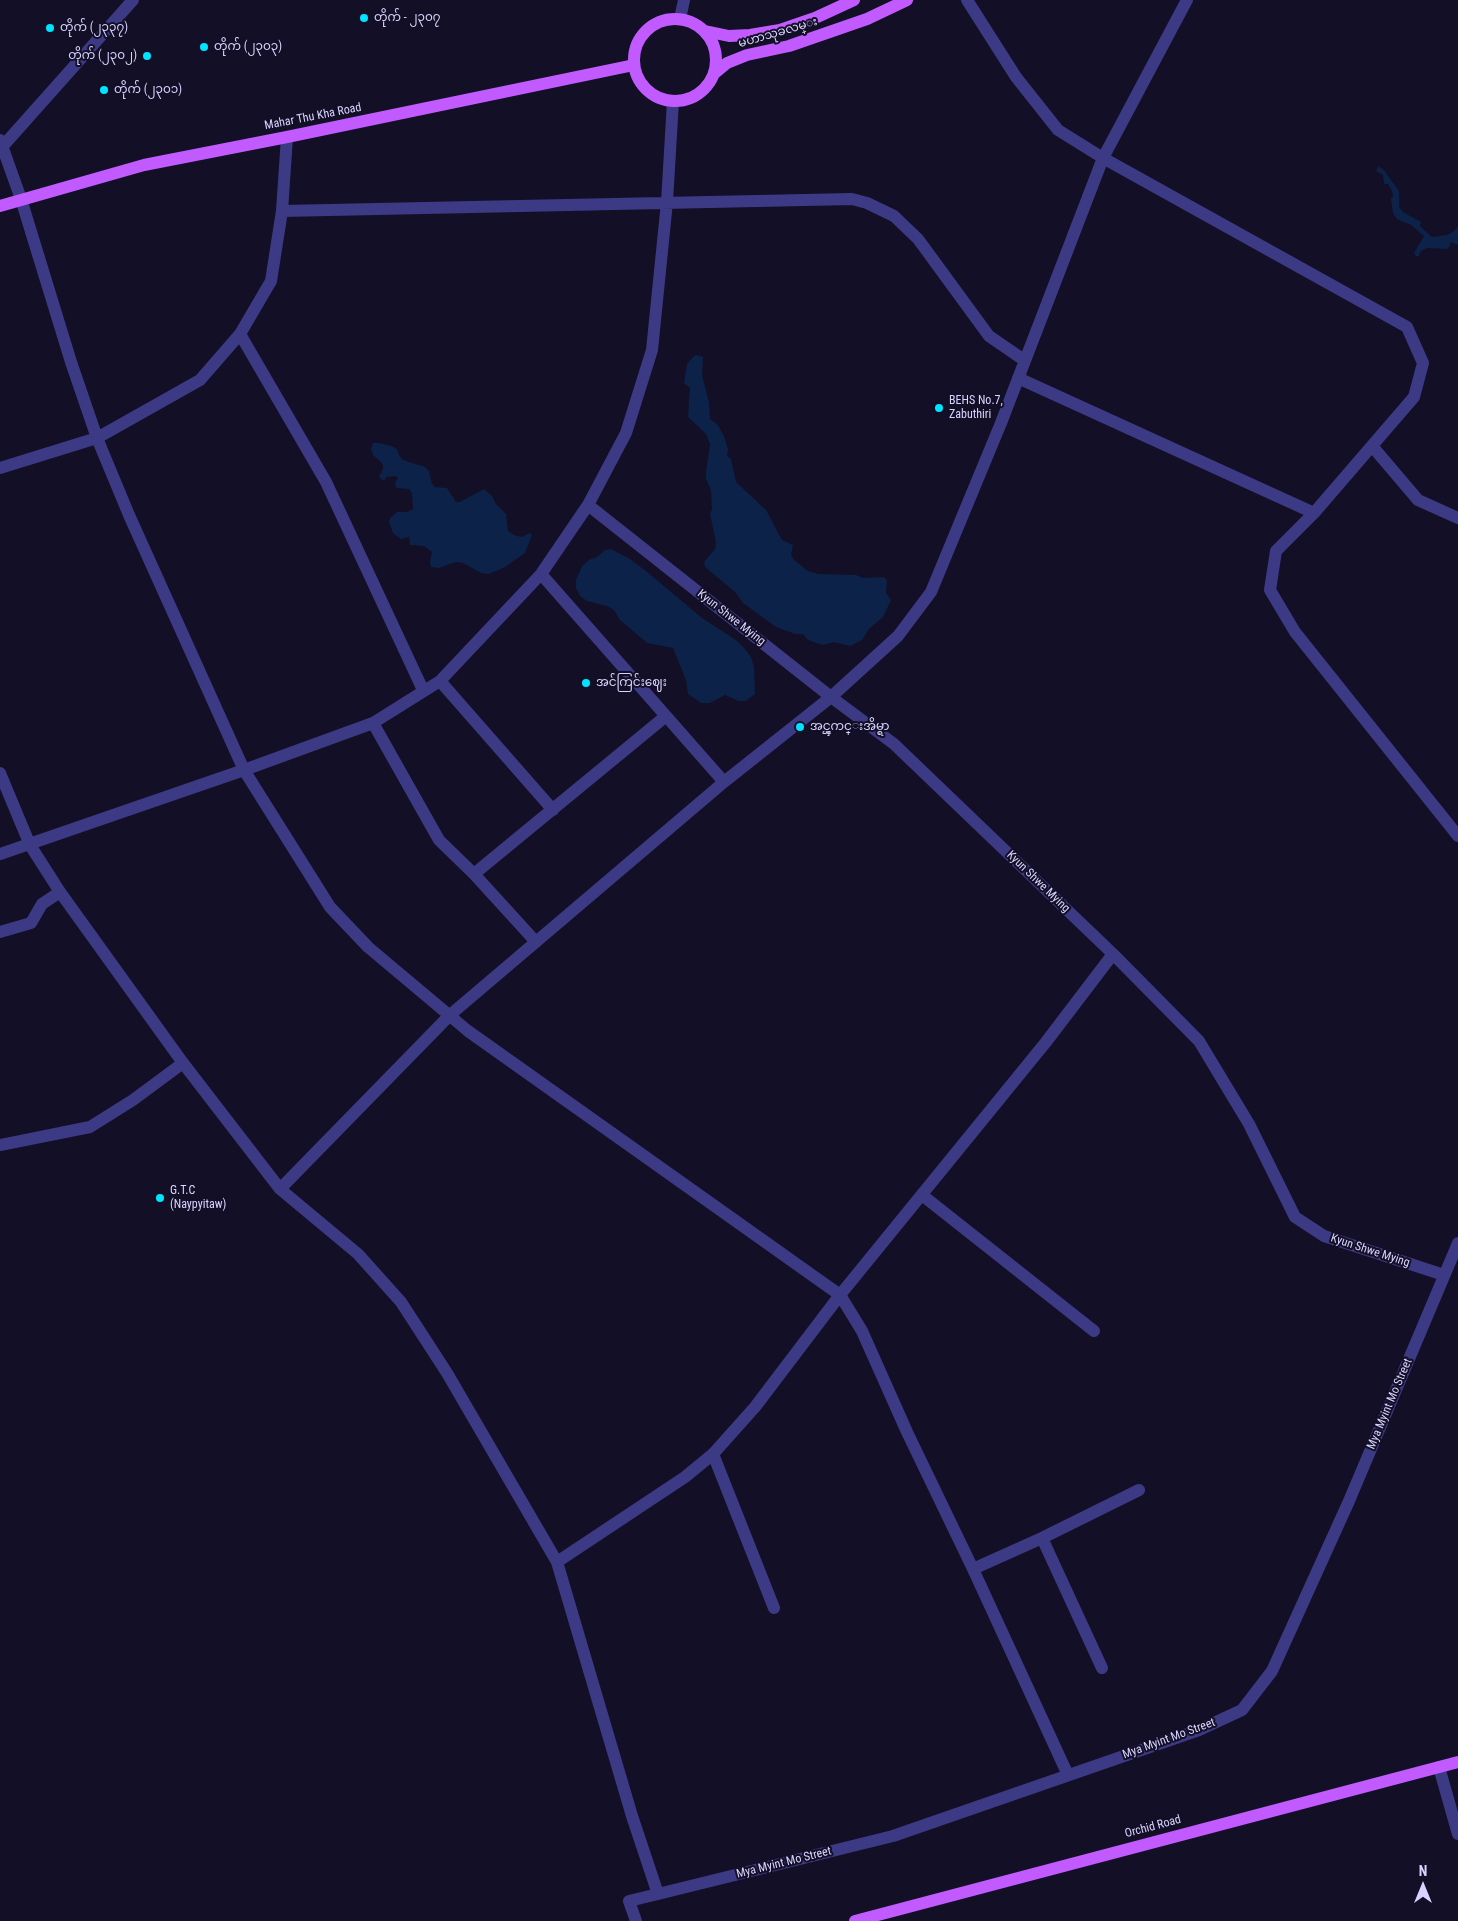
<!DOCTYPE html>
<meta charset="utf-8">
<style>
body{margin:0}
#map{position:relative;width:1458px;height:1921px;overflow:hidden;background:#130f26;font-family:"Roboto Condensed",sans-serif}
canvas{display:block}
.north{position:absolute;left:1398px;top:1861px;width:50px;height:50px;-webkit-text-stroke:4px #130f26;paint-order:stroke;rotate:0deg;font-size:14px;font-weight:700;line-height:20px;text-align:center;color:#d9d4ff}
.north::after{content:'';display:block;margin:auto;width:18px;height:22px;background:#d9d4ff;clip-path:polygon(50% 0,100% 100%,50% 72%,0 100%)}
</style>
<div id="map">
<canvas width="1458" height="1921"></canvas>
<div class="north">N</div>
</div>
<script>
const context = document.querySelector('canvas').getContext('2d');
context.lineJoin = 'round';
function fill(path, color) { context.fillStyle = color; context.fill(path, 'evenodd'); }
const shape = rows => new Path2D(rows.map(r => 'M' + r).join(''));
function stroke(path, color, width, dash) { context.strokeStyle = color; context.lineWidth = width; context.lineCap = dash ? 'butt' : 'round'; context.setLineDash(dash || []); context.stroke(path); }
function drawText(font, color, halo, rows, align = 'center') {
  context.font = font + ' "Roboto Condensed","Noto Sans Myanmar",sans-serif'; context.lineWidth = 4; context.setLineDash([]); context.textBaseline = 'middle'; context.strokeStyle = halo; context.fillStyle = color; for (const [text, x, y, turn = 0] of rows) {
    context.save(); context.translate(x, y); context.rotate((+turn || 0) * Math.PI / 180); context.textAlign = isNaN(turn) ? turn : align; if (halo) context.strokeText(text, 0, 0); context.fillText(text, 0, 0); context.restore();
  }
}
const water = shape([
 [1378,166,1384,170,1399,191,1399,207,1403,212,1421,222,1420,226,1432,237,1447,235,1454,231,1458,226,1458,245,1451,242,1448,249,1427,248,1420,252,1419,256,1416,256,1414,253,1424,236,1411,225,1397,219,1393,213,1391,199,1393,196,1392,191,1388,184,1384,184,1383,175,1376,171],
 [695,355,703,357,702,375,709,402,710,419,717,424,724,436,728,449,727,456,731,459,736,482,766,510,782,540,793,545,791,555,794,560,808,571,818,574,856,575,863,578,884,577,887,580,886,593,891,600,883,617,869,629,862,640,850,646,834,642,822,645,808,640,803,634,795,634,776,627,743,603,735,592,705,567,704,562,715,549,716,542,710,514,712,509,711,490,706,479,706,471,710,444,706,434,688,417,690,388,684,383,687,364],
 [373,443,379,443,391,446,397,449,399,455,403,460,425,467,429,471,432,484,435,487,447,488,456,502,460,502,484,489,492,496,496,504,506,514,508,531,514,535,521,537,530,533,532,535,525,553,505,567,489,574,481,573,463,563,456,562,439,568,431,567,430,562,432,552,424,546,410,545,409,537,401,539,393,533,389,522,390,518,397,512,407,512,413,509,412,493,409,489,396,488,395,483,398,478,395,476,387,477,384,481,381,479,379,476,383,469,383,464,373,455,371,449],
 [611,549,630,559,646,571,702,618,736,640,745,649,751,657,754,667,755,694,746,701,738,701,725,695,710,703,701,703,688,694,686,680,673,648,647,643,620,620,614,610,607,606,587,601,580,596,576,588,576,580,582,566,589,560,597,557,605,550]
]);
const minor = shape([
 [967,0,1016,77,1058,130,1103,158,1407,327,1423,363,1414,397,1314,513,1276,551,1270,590,1295,632,1458,836],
 [680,19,684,0],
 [0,140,21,199,71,362,97,438,129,515,244,770,330,907,368,947,468,1031,840,1295,862,1331,907,1432,973,1569,1068,1775],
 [3,146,133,0],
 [282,211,852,199,867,203,894,216,918,239,989,336,1024,360],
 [240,334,326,482,423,690],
 [1018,378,1314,513],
 [1372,446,1418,500,1458,518],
 [0,468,97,438,200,380,240,334,271,281,282,211,287,137],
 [588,505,831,697,894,744,1113,954,1199,1041,1249,1124,1295,1217,1324,1236,1444,1275],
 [541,574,666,716],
 [440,681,553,810],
 [373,723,439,840,474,874,536,942],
 [0,773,30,845,60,892,183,1063,280,1189,358,1254,401,1302,447,1373,557,1562,632,1816,658,1894,629,1901,636,1921],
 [0,854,244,770,373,723,440,681,541,574,588,505,626,433,652,350,667,202,673,101],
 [474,874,666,716,724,782],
 [0,932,31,923,42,904,60,892],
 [0,1145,90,1127,133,1100,183,1063],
 [280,1189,450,1015,724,782,831,697,898,636,931,592,1001,423,1103,158,1187,0],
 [922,1195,1094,1331],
 [713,1454,774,1608],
 [1042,1538,1102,1668],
 [557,1562,685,1477,713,1454,755,1407,840,1295,1046,1042,1113,954],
 [973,1569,1042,1538,1139,1490],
 [1439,1767,1458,1834],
 [658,1894,893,1836,1199,1730,1242,1710,1272,1671,1349,1501,1458,1243]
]);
const major = shape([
 '634 60a41 41 0 1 1 82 0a41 41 0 1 1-82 0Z',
 [705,31,729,36,750,35,780,30,815,18,854,0],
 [715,73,727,63,747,55,789,46,867,19,907,0],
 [0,206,144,165,287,137,634,65],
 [855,1921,1458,1762]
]);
const markers = [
 [364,18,5,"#00e5ff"],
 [50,28,5,"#00e5ff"],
 [204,47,5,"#00e5ff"],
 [147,56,5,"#00e5ff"],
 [104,90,5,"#00e5ff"],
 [939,408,5,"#00e5ff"],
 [586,683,5,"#00e5ff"],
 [800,727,5,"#00e5ff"],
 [160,1198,5,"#00e5ff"]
];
const poiNames = [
 ["တိုက် - ၂၃၀၇",374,18],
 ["တိုက် (၂၃၃၇)",60,28],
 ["တိုက် (၂၃၀၃)",214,47],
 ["တိုက် (၂၃၀၂)",137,56,"right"],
 ["တိုက် (၂၃၀၁)",114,90],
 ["BEHS No.7,",949,401],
 ["Zabuthiri",949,415],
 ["အင်ကြင်းဈေး",596,683],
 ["အင္ၾကင္းအိမ္ရာ",810,727],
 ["G.T.C",170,1191],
 ["(Naypyitaw)",170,1205]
];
const streetNames = [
 ["မဟာသုခလမ္း",778,33,-16],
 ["Mahar Thu Kha Road",313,117,-11],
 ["Kyun Shwe Mying",731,618,38],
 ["Kyun Shwe Mying",1038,882,44],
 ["Kyun Shwe Mying",1370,1251,18],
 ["Mya Myint Mo Street",1390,1404,-67],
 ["Mya Myint Mo Street",1169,1739,-20],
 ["Orchid Road",1153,1827,-15],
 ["Mya Myint Mo Street",784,1863,-14]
];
fill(water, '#0c2248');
stroke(minor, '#3d3a85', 12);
stroke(major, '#c25bff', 12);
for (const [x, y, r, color] of markers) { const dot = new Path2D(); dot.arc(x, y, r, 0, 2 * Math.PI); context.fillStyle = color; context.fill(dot); stroke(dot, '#130f26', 2); }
drawText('12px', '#d9d4ff', '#130f26', poiNames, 'left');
drawText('12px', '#d9d4ff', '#130f26', streetNames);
</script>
